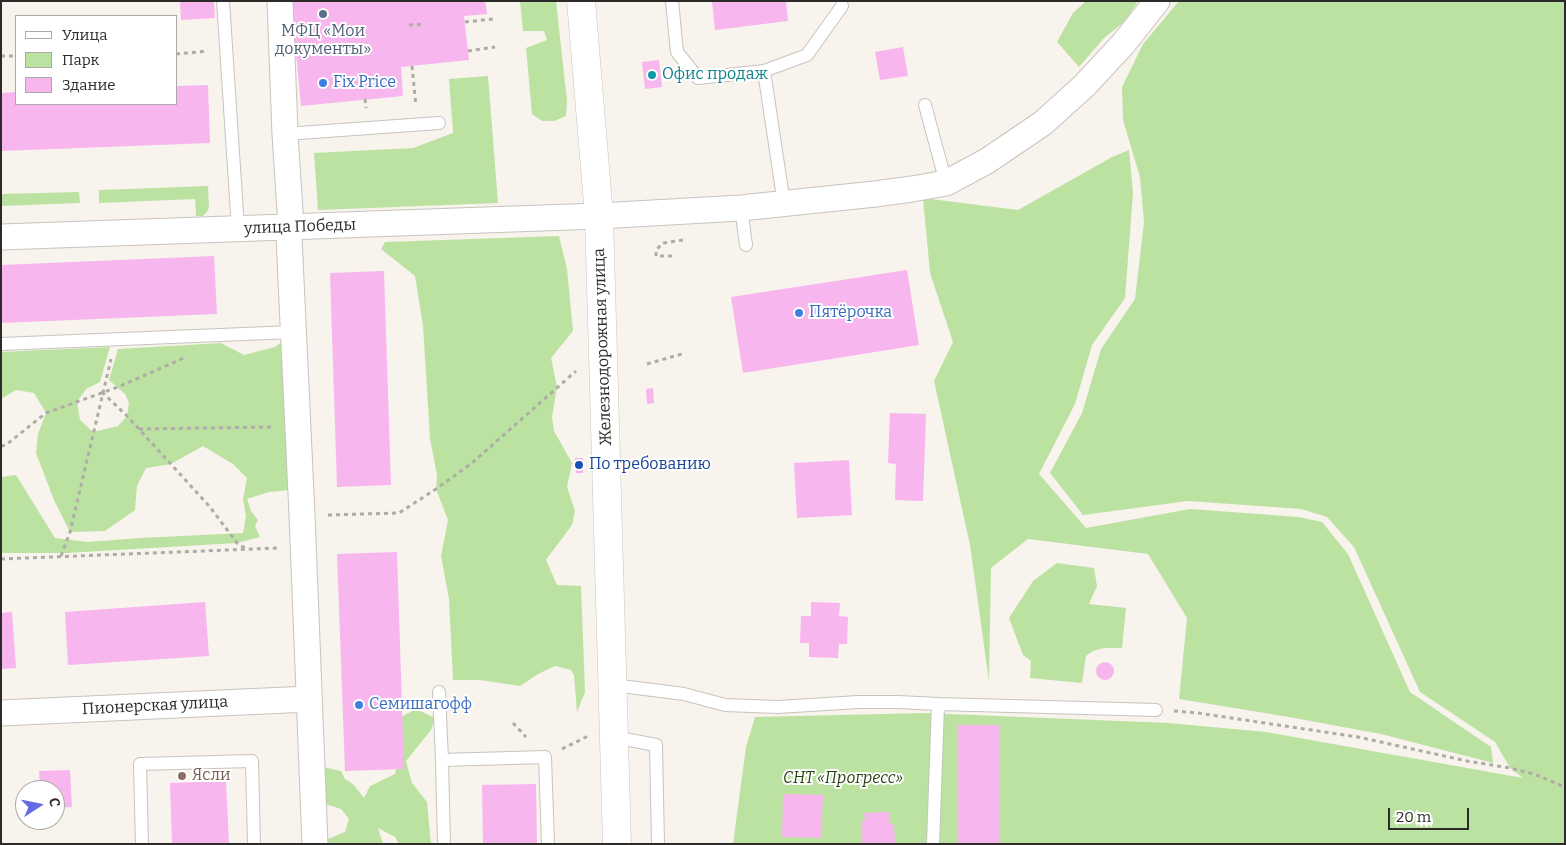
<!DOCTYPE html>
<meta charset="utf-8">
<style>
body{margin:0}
#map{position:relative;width:1566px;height:845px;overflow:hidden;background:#f8f3ec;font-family:Bitter,serif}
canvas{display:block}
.frame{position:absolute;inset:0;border:2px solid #2d2b29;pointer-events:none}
.legend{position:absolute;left:15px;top:15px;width:162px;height:90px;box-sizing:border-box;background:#fff;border:1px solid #abaaa9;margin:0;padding:6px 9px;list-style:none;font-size:15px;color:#2d2b29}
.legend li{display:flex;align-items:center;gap:10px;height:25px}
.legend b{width:25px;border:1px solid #abaaa9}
.north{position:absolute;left:15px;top:780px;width:50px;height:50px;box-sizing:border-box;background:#fff;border:1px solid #abaaa9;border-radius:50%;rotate:79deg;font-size:14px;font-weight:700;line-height:20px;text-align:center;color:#2d2b29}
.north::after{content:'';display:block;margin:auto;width:18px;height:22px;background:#646ae3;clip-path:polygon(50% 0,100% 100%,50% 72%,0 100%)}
.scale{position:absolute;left:1388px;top:808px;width:81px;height:22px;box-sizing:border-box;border:2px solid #2d2b29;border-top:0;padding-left:6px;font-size:15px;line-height:18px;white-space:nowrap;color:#2d2b29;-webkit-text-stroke:4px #fff;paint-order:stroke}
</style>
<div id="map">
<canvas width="1566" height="845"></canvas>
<div class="frame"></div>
<ul class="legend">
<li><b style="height:6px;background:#fff"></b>Улица</li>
<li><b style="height:14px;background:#bce2a2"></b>Парк</li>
<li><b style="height:14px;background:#f8b6ef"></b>Здание</li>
</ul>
<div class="north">С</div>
<div class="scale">20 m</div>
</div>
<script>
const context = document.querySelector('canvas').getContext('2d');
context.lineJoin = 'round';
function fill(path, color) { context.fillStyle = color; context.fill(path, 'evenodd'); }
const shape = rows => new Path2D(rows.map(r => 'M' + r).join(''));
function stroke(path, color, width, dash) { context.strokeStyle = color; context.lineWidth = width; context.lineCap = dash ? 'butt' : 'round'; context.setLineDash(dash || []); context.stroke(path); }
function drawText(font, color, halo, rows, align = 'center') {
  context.font = font + ' Bitter,serif'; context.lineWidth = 4; context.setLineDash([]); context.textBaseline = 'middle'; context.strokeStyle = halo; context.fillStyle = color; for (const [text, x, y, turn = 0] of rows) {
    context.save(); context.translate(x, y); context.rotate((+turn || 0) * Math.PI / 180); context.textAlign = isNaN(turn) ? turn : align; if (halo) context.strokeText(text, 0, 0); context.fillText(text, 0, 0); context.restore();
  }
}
const green = shape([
 [520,1,556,1,567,101,566,116,554,121,542,121,532,114,526,48,547,40,544,31,523,31],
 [1086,1,1138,1,1125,21,1103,39,1079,67,1057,42,1073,13],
 [1179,1,1565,1,1565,844,733,844,746,747,755,717,925,713,1169,723,1266,732,1523,778,1510,768,1495,742,1420,692,1354,547,1327,517,1301,509,1188,501,1083,515,1050,473,1082,413,1101,349,1135,299,1144,222,1140,177,1123,120,1122,87,1143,44],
 [488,76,498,203,318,210,314,153,413,148,453,133,449,79],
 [1129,150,1133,193,1125,298,1092,345,1075,404,1039,474,1086,528,1190,509,1299,517,1322,522,1348,554,1410,692,1491,747,1493,763,1381,734,1283,716,1179,699,1187,618,1148,554,1028,539,991,568,989,681,970,545,934,381,953,342,930,273,923,198,1018,210,1112,157],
 [208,186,209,208,206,213,203,216,196,216,195,199,99,203,99,190],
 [79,192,80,203,1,206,1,194],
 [559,236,567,269,573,331,551,358,557,387,552,417,554,431,572,463,567,487,575,511,572,525,546,560,557,585,581,586,585,692,577,712,574,675,571,670,555,666,538,674,520,686,480,680,453,680,449,599,441,556,448,520,436,489,437,475,430,439,423,326,415,276,381,249,385,242],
 [284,340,289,490,269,492,247,499,251,511,258,520,255,526,260,537,237,543,67,553,1,553,1,477,16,475,55,538,88,542,140,538,243,533,246,516,243,499,247,478,233,464,203,446,171,464,146,468,137,486,135,510,105,531,70,532,54,500,36,453,38,434,46,413,34,393,16,390,1,399,1,352,110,347,100,382,86,389,77,402,80,420,93,432,118,426,127,416,129,403,125,394,109,380,118,349,221,343,244,355,275,347],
 [1057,563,1094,568,1097,586,1089,604,1126,608,1122,648,1104,648,1093,651,1086,656,1082,683,1030,678,1031,661,1023,655,1009,618,1033,581],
 [416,709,435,718,431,730,406,761,412,783,427,802,431,844,399,844,395,837,378,828,383,844,324,844,323,841,345,832,349,819,341,809,319,802,319,766,341,771,345,779,353,784,364,798,370,786,395,774,399,754,399,718]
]);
const building = shape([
 [180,1,214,1,215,18,181,20],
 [291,1,485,1,487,14,464,16,469,60,401,67,403,96,301,106],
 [712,1,786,1,788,21,715,30],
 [903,47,908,76,880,80,875,52],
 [659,60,662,87,645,89,642,62],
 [208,85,210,143,1,151,1,93,16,92,16,104,176,104,176,86],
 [214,256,217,314,1,323,1,265],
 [907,270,919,345,743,373,731,297],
 [384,271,391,485,337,487,330,273],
 [653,388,654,403,647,404,646,389],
 [890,413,926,414,923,501,895,500,896,464,888,463],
 [575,458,583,458,583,473,576,473],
 [849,460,852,515,797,518,794,463],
 [397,552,404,769,345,771,337,554],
 [205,602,209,656,68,665,65,612],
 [811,602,840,603,839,616,848,617,847,644,839,644,838,658,809,657,809,643,800,643,801,616,811,616],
 [12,612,16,668,1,669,1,613],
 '1096 671a9 9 0 1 1 18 0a9 9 0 1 1-18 0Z',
 [958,725,999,725,1000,844,958,844],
 [70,770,72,807,55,808,55,790,40,790,39,771],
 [226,781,229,844,172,844,170,783],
 [536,784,537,844,483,844,482,785],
 [783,794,823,795,821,838,782,837],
 [889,812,890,824,894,824,895,843,862,844,861,821,865,821,864,813]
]);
const path = shape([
 [465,22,493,19],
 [409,25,424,24],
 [468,51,495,47],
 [176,54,208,51],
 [1,56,16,56],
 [412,66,416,106],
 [365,99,366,108],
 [672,256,656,256,656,250,663,243,683,240],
 [647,364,682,354],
 [102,392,127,416,210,507,237,543,246,549],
 [139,429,273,427],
 [1,446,6,445,46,413,118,387,184,358],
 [328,515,399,513,436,489,472,463,576,371],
 [61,556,70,532,111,359],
 [1,559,278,548],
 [1174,711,1198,713,1358,737,1467,761,1510,768,1534,774,1565,787],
 [513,723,526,737],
 [562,749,588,736]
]);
const lane = shape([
 [223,1,238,229],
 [672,1,677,52,698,78,764,71],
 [925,105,946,183],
 [285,134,439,123],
 [784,204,764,71,807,55,842,6],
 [741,208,746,245],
 [1,344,293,332],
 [613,685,684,694,725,705,778,707,858,702,898,702,938,704,933,844],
 [439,692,442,760],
 [938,704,1156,710],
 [614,737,656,745,658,844],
 [142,844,140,764,252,761,254,844],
 [444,844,442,760,545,757,548,844]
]);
const street = shape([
 [280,1,285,134,291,227,289,237,302,515,315,844],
 [1,237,599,216,741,208,875,194,912,189,946,183,987,161,1043,123,1084,86,1124,43,1157,1],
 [1,713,309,699]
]);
const secondary = shape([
 [581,1,599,216,617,844]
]);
const markers = [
 [323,14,5,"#5c6f8a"],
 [652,75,5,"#0f9aa8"],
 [323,83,5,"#3f7fe0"],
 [799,313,5,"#3f7fe0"],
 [579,465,5,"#1a4fb4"],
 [359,705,5,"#3f7fe0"],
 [182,776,5,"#8d6e63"]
];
const serviceNames = [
 ["МФЦ «Мои",323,32],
 ["документы»",323,50]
];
const cultureNames = [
 ["Офис продаж",662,75]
];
const shopNames = [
 ["Fix Price",333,83],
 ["Пятёрочка",809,313],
 ["Семишагофф",369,705]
];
const streetNames = [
 ["улица Победы",300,227,-2],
 ["Железнодорожная улица",603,347,-92],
 ["Пионерская улица",155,706,-3]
];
const transitNames = [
 ["По требованию",589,465]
];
const educationNames = [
 ["Ясли",192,776]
];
const parkNames = [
 ["СНТ «Прогресс»",843,779]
];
fill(green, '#bce2a2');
fill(building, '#f8b6ef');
stroke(lane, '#c8c3bd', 14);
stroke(street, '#c8c3bd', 27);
stroke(secondary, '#c8c3bd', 29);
stroke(path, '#afaba6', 3, [4, 4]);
stroke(lane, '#fff', 12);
stroke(street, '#fff', 25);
stroke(secondary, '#fff', 28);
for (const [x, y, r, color] of markers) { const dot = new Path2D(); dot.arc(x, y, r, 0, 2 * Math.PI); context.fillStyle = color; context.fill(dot); stroke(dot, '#fff', 2); }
drawText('16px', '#4e5e75', '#fff', serviceNames);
drawText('16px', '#0d838f', '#fff', cultureNames, 'left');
drawText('16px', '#366cbe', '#fff', shopNames, 'left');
drawText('16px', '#2d2b29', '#fff', streetNames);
drawText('16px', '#164399', '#fff', transitNames, 'left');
drawText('16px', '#785e54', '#fff', educationNames, 'left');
drawText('italic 16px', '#27410f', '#fff', parkNames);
</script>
